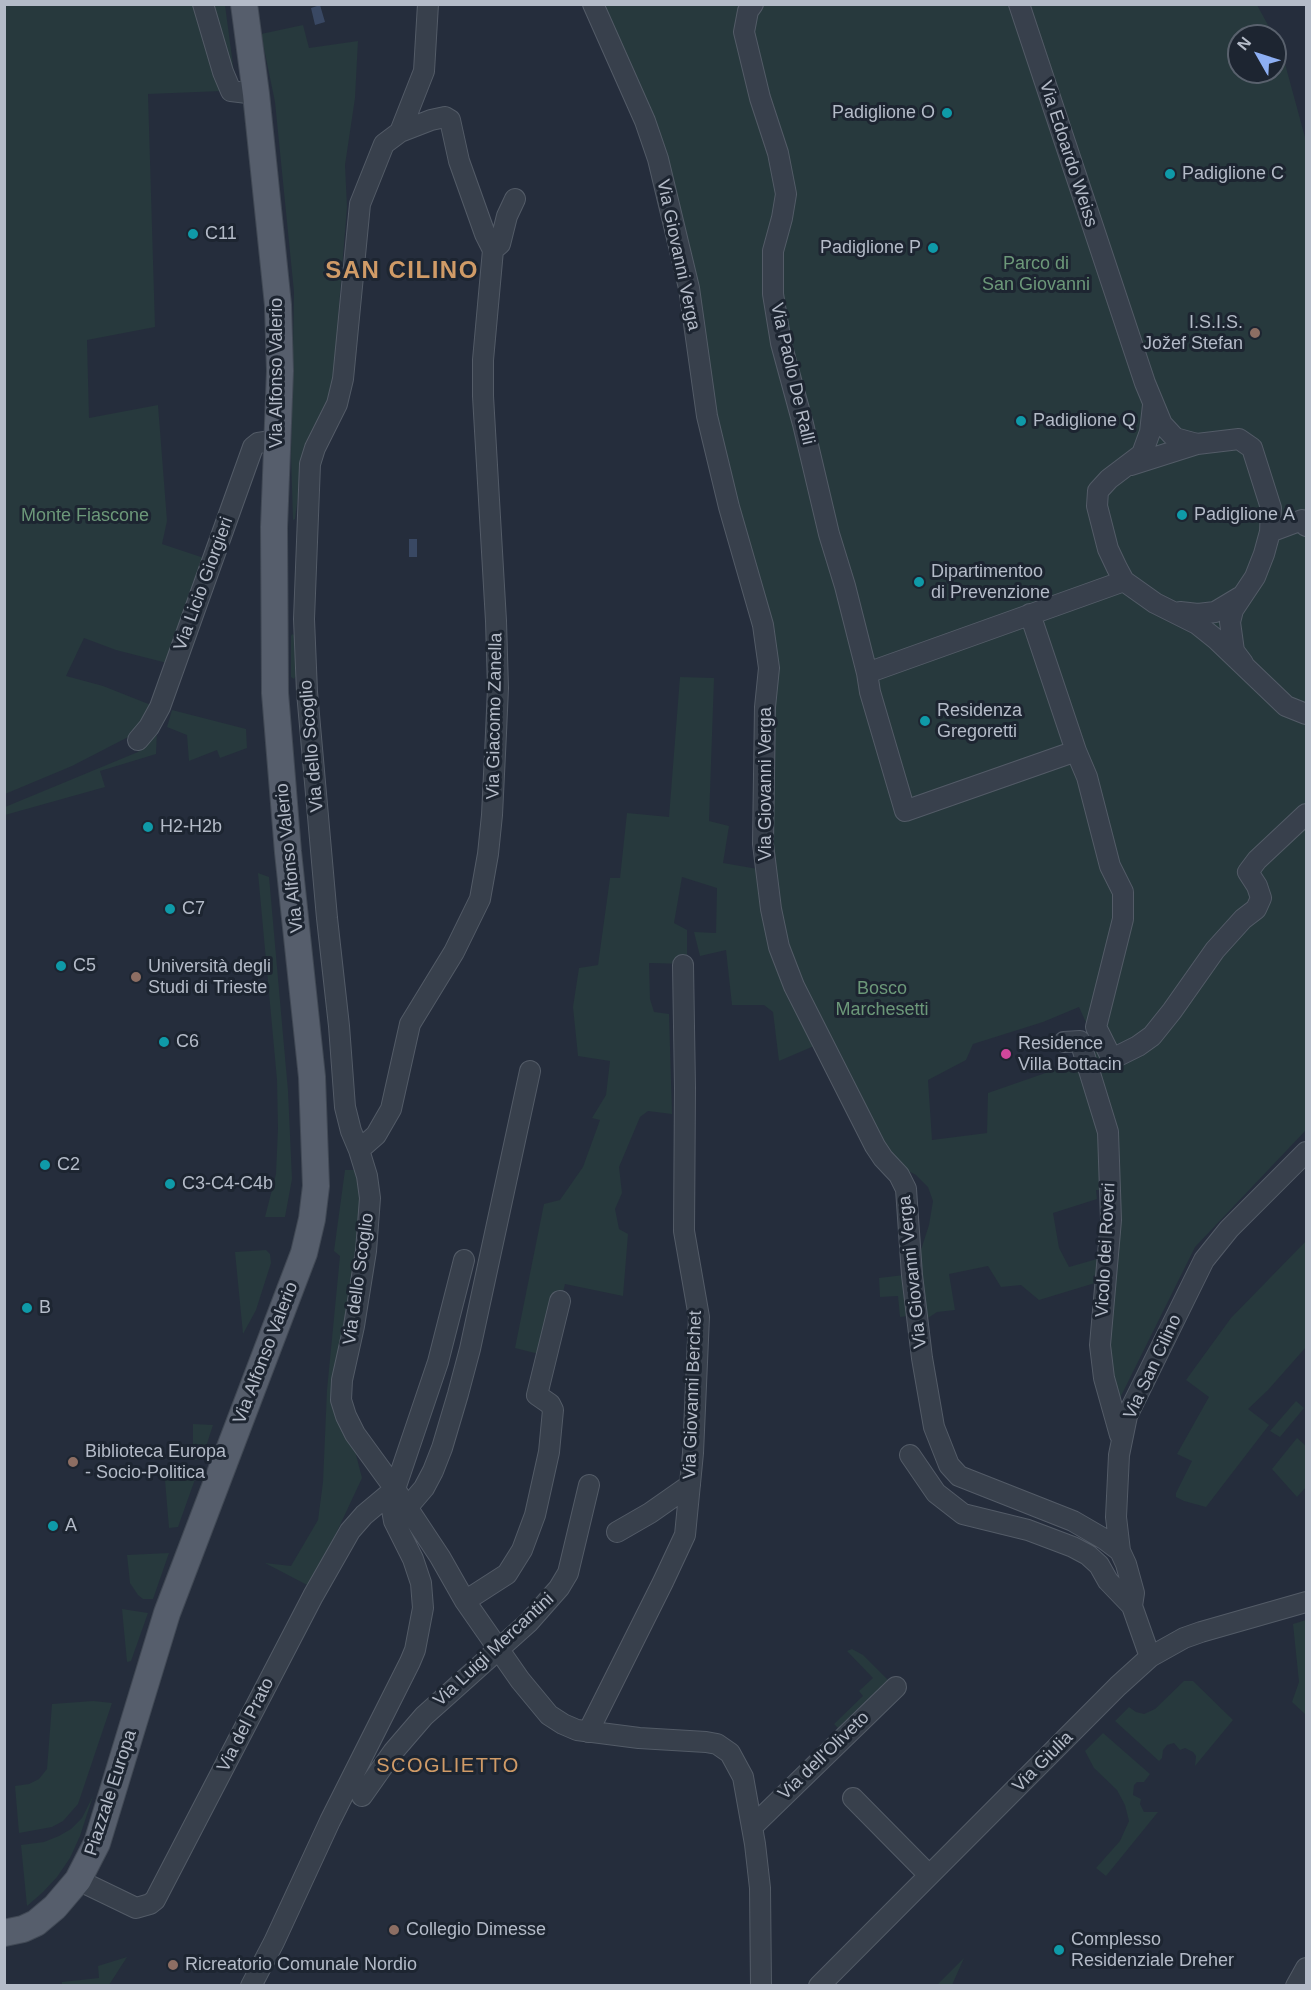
<!DOCTYPE html>
<meta charset="utf-8">
<style>
body{margin:0}
#map{position:relative;width:1311px;height:1990px;overflow:hidden;background:#252d3c;font-family:Arial,sans-serif}
canvas{display:block}
.frame{position:absolute;inset:0;border:6px solid #b4bbc8;pointer-events:none}
.north{position:absolute;left:1227px;top:24px;width:60px;height:60px;box-sizing:border-box;background:#1d2531;border:2px solid #59616d;border-radius:50%;rotate:309deg;font-size:16px;font-weight:700;line-height:24px;text-align:center;color:#b4bbc8}
.north::after{content:'';display:block;margin:auto;width:21px;height:27px;background:#8daff3;clip-path:polygon(50% 0,100% 100%,50% 72%,0 100%)}
</style>
<div id="map">
<canvas width="1311" height="1990"></canvas>
<div class="frame"></div>
<div class="north">N</div>
</div>
<script>
const context = document.querySelector('canvas').getContext('2d');
context.lineJoin = 'round';
function fill(path, color) { context.fillStyle = color; context.fill(path, 'evenodd'); }
const shape = rows => new Path2D(rows.map(r => 'M' + r).join(''));
function stroke(path, color, width, dash) { context.strokeStyle = color; context.lineWidth = width; context.lineCap = dash ? 'butt' : 'round'; context.setLineDash(dash || []); context.stroke(path); }
function drawText(font, color, halo, rows, align = 'center') {
  context.font = font + ' Arial,sans-serif'; context.lineWidth = 6; context.setLineDash([]); context.textBaseline = 'middle'; context.strokeStyle = halo; context.fillStyle = color; for (const [text, x, y, turn = 0] of rows) {
    context.save(); context.translate(x, y); context.rotate((+turn || 0) * Math.PI / 180); context.textAlign = isNaN(turn) ? turn : align; if (halo) context.strokeText(text, 0, 0); context.fillText(text, 0, 0); context.restore();
  }
}
const green = shape([
 [5,5,196,5,222,91,148,94,155,327,87,340,89,418,158,405,167,521,162,544,207,559,171,664,116,650,84,638,66,676,103,686,151,705,134,734,72,766,5,794],
 [214,5,225,5,234,73],
 [602,5,1257,5,1274,36,1239,36,1239,72,1275,72,1275,39,1281,49,1306,141,1306,1130,1195,1247,1119,1400,1109,1351,1120,1197,1108,1112,1090,1060,1092,1036,1079,1007,1043,1022,973,1044,966,1060,928,1080,932,1140,987,1133,988,1093,1080,1061,1094,1100,1108,1190,1096,1190,1097,1199,1053,1213,1059,1248,1069,1267,1104,1257,1103,1273,1093,1276,1095,1283,1039,1300,1021,1285,1001,1287,988,1266,949,1274,955,1310,937,1312,928,1318,919,1256,929,1225,933,1201,928,1187,916,1175,899,1166,870,1120,800,987,785,945,775,870,772,798,773,691,715,413,701,329],
 [303,25,309,48,358,41,355,98,345,165,347,207,333,380,323,414,303,459,295,519,293,520,291,456,294,292,275,102,261,34],
 [292,634,296,636,299,671,294,679,291,677,291,636],
 [680,677,714,678,709,821,729,826,723,863,758,869,764,916,774,962,789,998,814,1046,779,1061,773,1012,764,1005,732,1005,726,950,700,956,694,932,716,933,717,888,682,877,674,923,687,930,687,964,649,963,650,999,654,1012,669,1014,672,1114,648,1111,640,1117,619,1167,622,1193,615,1209,619,1229,628,1234,623,1296,565,1284,547,1356,515,1348,544,1204,560,1200,583,1167,600,1120,592,1118,606,1095,610,1061,578,1056,573,1007,579,968,598,965,610,878,620,878,627,813,669,817],
 [172,710,246,729,247,748,220,758,217,750,189,761,187,735,167,727],
 [157,730,156,754,100,771,105,787,5,815,5,807,138,752],
 [258,873,269,877,288,1091,292,1179,285,1217,265,1217,276,1174,278,1129,277,1080],
 [345,1170,358,1170,362,1224,350,1315,335,1373,362,1478,311,1587,265,1563,291,1566,318,1520,323,1482,327,1390,340,1256,334,1251],
 [1306,1241,1306,1347,1268,1390,1248,1409,1269,1425,1206,1507,1184,1501,1176,1497,1176,1493,1192,1461,1177,1454,1209,1397,1186,1380,1231,1318],
 [266,1250,270,1254,271,1263,256,1310,243,1334,235,1252],
 [904,1275,909,1316,900,1317,898,1296,880,1297,879,1278],
 [1296,1401,1304,1408,1280,1437,1270,1431],
 [193,1424,213,1425,202,1459,193,1460],
 [1297,1438,1306,1446,1306,1487,1297,1497,1272,1469],
 [176,1468,199,1468,178,1527,169,1528,165,1480,177,1478],
 [169,1553,153,1599,143,1599,138,1595,130,1583,127,1555],
 [122,1609,148,1613,131,1661,127,1662],
 [1306,1620,1306,1715,1292,1702,1299,1682,1293,1624],
 [852,1649,863,1655,888,1680,838,1728,834,1724,863,1696,859,1691,873,1678,847,1651],
 [1184,1681,1193,1681,1233,1720,1195,1766,1196,1756,1193,1752,1185,1748,1180,1750,1174,1743,1167,1745,1163,1750,1162,1758,1159,1761,1115,1721,1129,1707,1136,1712,1144,1714,1155,1709],
 [93,1701,112,1703,78,1804,63,1821,52,1827,19,1833,15,1786,29,1784,39,1779,47,1769,52,1704],
 [1103,1733,1150,1774,1144,1782,1137,1782,1134,1785,1133,1795,1141,1799,1140,1804,1144,1812,1158,1812,1106,1876,1096,1868,1120,1841,1129,1821,1125,1805,1117,1790,1094,1768,1085,1751],
 [93,1796,80,1836,70,1858,57,1877,43,1892,27,1906,21,1845,44,1842,59,1836,71,1829,82,1818],
 [127,1957,109,1985,62,1985,62,1982,99,1978,98,1966],
 [964,1958,952,1985,937,1985]
]);
const water = shape([
 [320,5,325,22,315,25,311,8],
 [409,539,417,539,417,557,409,557]
]);
const minor = shape([
 [203,4,223,72,231,91,256,94],
 [428,4,424,71,400,132,384,144,360,204,343,379,337,404,315,448,310,464,304,619,307,692,327,918,339,1026,345,1107,351,1131,359,1150,367,1176,370,1198,366,1251,354,1326,342,1380,341,1400,346,1416,355,1434,395,1489,440,1557,465,1601,520,1680,549,1715,563,1724,577,1730,639,1738,706,1742,717,1744,730,1753,743,1777,755,1844,760,1888,761,1986],
 [593,4,645,121,658,159,689,288,707,416,729,507,763,625,769,668,765,707,763,844,771,909,779,947,794,986,875,1146,883,1158,899,1175,906,1189,912,1275,922,1358,934,1427,949,1465,959,1476,1073,1521,1104,1539,1120,1551],
 [753,4,748,11,744,32,760,98,778,153,786,194,782,218,773,251,773,294,781,343,803,424,829,534,845,586,867,673,870,692,905,811,1076,751],
 [1019,4,1145,383,1162,424,1175,438,1197,444,1239,439,1252,448,1271,508,1270,532,1264,554,1255,577,1233,610,1230,622,1234,651,1243,663],
 [493,250,500,244,507,216,515,199],
 [1153,405,1150,432,1142,454,1109,479,1098,491,1097,506,1108,549,1117,568,1124,581,1155,603,1197,624,1217,640,1286,706,1306,714],
 [1131,465,1197,444],
 [1270,532,1302,520,1306,526],
 [1180,612,1198,614,1215,612,1240,597],
 [1030,614,1076,751,1087,777,1110,866,1123,892,1123,919,1096,1027,1112,1059,1138,1046,1152,1036,1172,1011,1215,950,1243,919,1256,909,1261,898,1257,886,1248,872,1257,860,1306,814],
 [867,673,1124,581],
 [138,740,149,727,160,707,253,447,258,443,278,440],
 [1064,1042,1080,1041,1108,1132,1111,1220,1100,1345,1104,1378,1120,1435],
 [359,1150,376,1135,391,1109,410,1024,454,952,480,899,488,854,492,815,496,733,498,688,496,621,483,396,483,360,493,250,485,234,459,161,450,120,445,117,431,120,400,132],
 [910,1455,936,1493,963,1514,1028,1530,1073,1547,1088,1555,1099,1565,1108,1581,1132,1606],
 [407,1508,424,1488,433,1471,442,1448,458,1394,470,1349,530,1071],
 [617,1532,650,1513,690,1485],
 [465,1601,507,1574,522,1550,535,1515,549,1452,553,1410,550,1404,537,1395,560,1301],
 [1150,1657,1132,1606,1134,1593,1126,1564,1120,1551,1116,1517,1119,1455,1127,1416,1204,1260,1229,1229,1306,1152],
 [588,1732,663,1582,685,1535,693,1453,699,1317,684,1231,685,1088,683,965],
 [362,1796,393,1752,424,1716,529,1622,559,1588,568,1573,589,1485],
 [853,1798,929,1875],
 [753,1826,896,1687],
 [78,1880,136,1908,150,1904,155,1900,313,1596,350,1531,364,1515,395,1489],
 [251,1986,274,1942,330,1821,410,1662,415,1650,423,1608,421,1583,413,1559,394,1521,391,1504,395,1489,438,1362,464,1260],
 [819,1986,1118,1686,1150,1657,1184,1638,1201,1632,1306,1602],
 [1296,1986,1306,1968]
]);
const major = shape([
 [4,1933,23,1929,36,1923,55,1907,78,1880,97,1843,167,1613,304,1253,312,1219,316,1186,312,1077,288,852,275,693,274,527,280,371,278,305,256,94,244,4]
]);
const markers = [
 [947,113,6,"#0f9aa8"],
 [1170,174,6,"#0f9aa8"],
 [193,234,6,"#0f9aa8"],
 [933,248,6,"#0f9aa8"],
 [1255,333,6,"#8d6e63"],
 [1021,421,6,"#0f9aa8"],
 [1182,515,6,"#0f9aa8"],
 [919,582,6,"#0f9aa8"],
 [925,721,6,"#0f9aa8"],
 [148,827,6,"#0f9aa8"],
 [170,909,6,"#0f9aa8"],
 [61,966,6,"#0f9aa8"],
 [136,977,6,"#8d6e63"],
 [164,1042,6,"#0f9aa8"],
 [1006,1054,6,"#d1479c"],
 [45,1165,6,"#0f9aa8"],
 [170,1184,6,"#0f9aa8"],
 [27,1308,6,"#0f9aa8"],
 [73,1462,6,"#8d6e63"],
 [53,1526,6,"#0f9aa8"],
 [394,1930,6,"#8d6e63"],
 [1059,1950,6,"#0f9aa8"],
 [173,1965,6,"#8d6e63"]
];
const poiNames = [
 ["Padiglione O",935,113,"right"],
 ["Padiglione C",1182,174],
 ["C11",205,234],
 ["Padiglione P",921,248,"right"],
 ["I.S.I.S.",1243,323,"right"],
 ["Jožef Stefan",1243,344,"right"],
 ["Padiglione Q",1033,421],
 ["Padiglione A",1194,515],
 ["Dipartimentoo",931,572],
 ["di Prevenzione",931,593],
 ["Residenza",937,711],
 ["Gregoretti",937,732],
 ["H2-H2b",160,827],
 ["C7",182,909],
 ["C5",73,966],
 ["Università degli",148,967],
 ["Studi di Trieste",148,988],
 ["C6",176,1042],
 ["Residence",1018,1044],
 ["Villa Bottacin",1018,1065],
 ["C2",57,1165],
 ["C3-C4-C4b",182,1184],
 ["B",39,1308],
 ["Biblioteca Europa",85,1452],
 ["- Socio-Politica",85,1473],
 ["A",65,1526],
 ["Collegio Dimesse",406,1930],
 ["Complesso",1071,1940],
 ["Residenziale Dreher",1071,1961],
 ["Ricreatorio Comunale Nordio",185,1965]
];
const streetNames = [
 ["Via Edoardo Weiss",1068,154,72],
 ["Via Giovanni Verga",678,255,78],
 ["Via Alfonso Valerio",277,373,-90],
 ["Via Paolo De Ralli",792,374,77],
 ["Via Licio Giorgieri",204,584,-70],
 ["Via Giacomo Zanella",495,716,-89],
 ["Via dello Scoglio",312,746,-95],
 ["Via Giovanni Verga",766,784,-90],
 ["Via Alfonso Valerio",290,858,-96],
 ["Vicolo dei Roveri",1106,1250,-87],
 ["Via Giovanni Verga",913,1272,-96],
 ["Via dello Scoglio",359,1279,-82],
 ["Via Alfonso Valerio",266,1353,-69],
 ["Via San Cilino",1153,1367,-65],
 ["Via Giovanni Berchet",693,1395,-88],
 ["Via Luigi Mercantini",494,1650,-43],
 ["Via del Prato",246,1725,-63],
 ["Via dell'Oliveto",824,1756,-44],
 ["Via Giulia",1043,1762,-45],
 ["Piazzale Europa",111,1793,-72]
];
const parkNames = [
 ["Parco di",1036,264],
 ["San Giovanni",1036,285],
 ["Monte Fiascone",85,516],
 ["Bosco",882,989],
 ["Marchesetti",882,1010]
];
const neighbourhoodNames = [
 ["SCOGLIETTO",448,1766]
];
const districtNames = [
 ["SAN CILINO",402,271]
];
fill(green, '#27393d');
fill(water, '#394863');
stroke(minor, '#535b67', 22);
stroke(major, '#414955', 28);
stroke(minor, '#38404c', 20);
stroke(major, '#565e6c', 26);
for (const [x, y, r, color] of markers) { const dot = new Path2D(); dot.arc(x, y, r, 0, 2 * Math.PI); context.fillStyle = color; context.fill(dot); stroke(dot, '#1d2531', 2); }
drawText('18px', '#b4bbc8', '#1d2531', poiNames, 'left');
drawText('18px', '#b4bbc8', '#1d2531', streetNames);
drawText('18px', '#6c9879', '#1d2531', parkNames);
context.letterSpacing = '1.5px';
drawText('20px', '#d09b67', '#1d2531', neighbourhoodNames);
context.letterSpacing = '0px';
context.letterSpacing = '1.5px';
drawText('bold 24px', '#d09b67', '#1d2531', districtNames);
context.letterSpacing = '0px';
</script>
